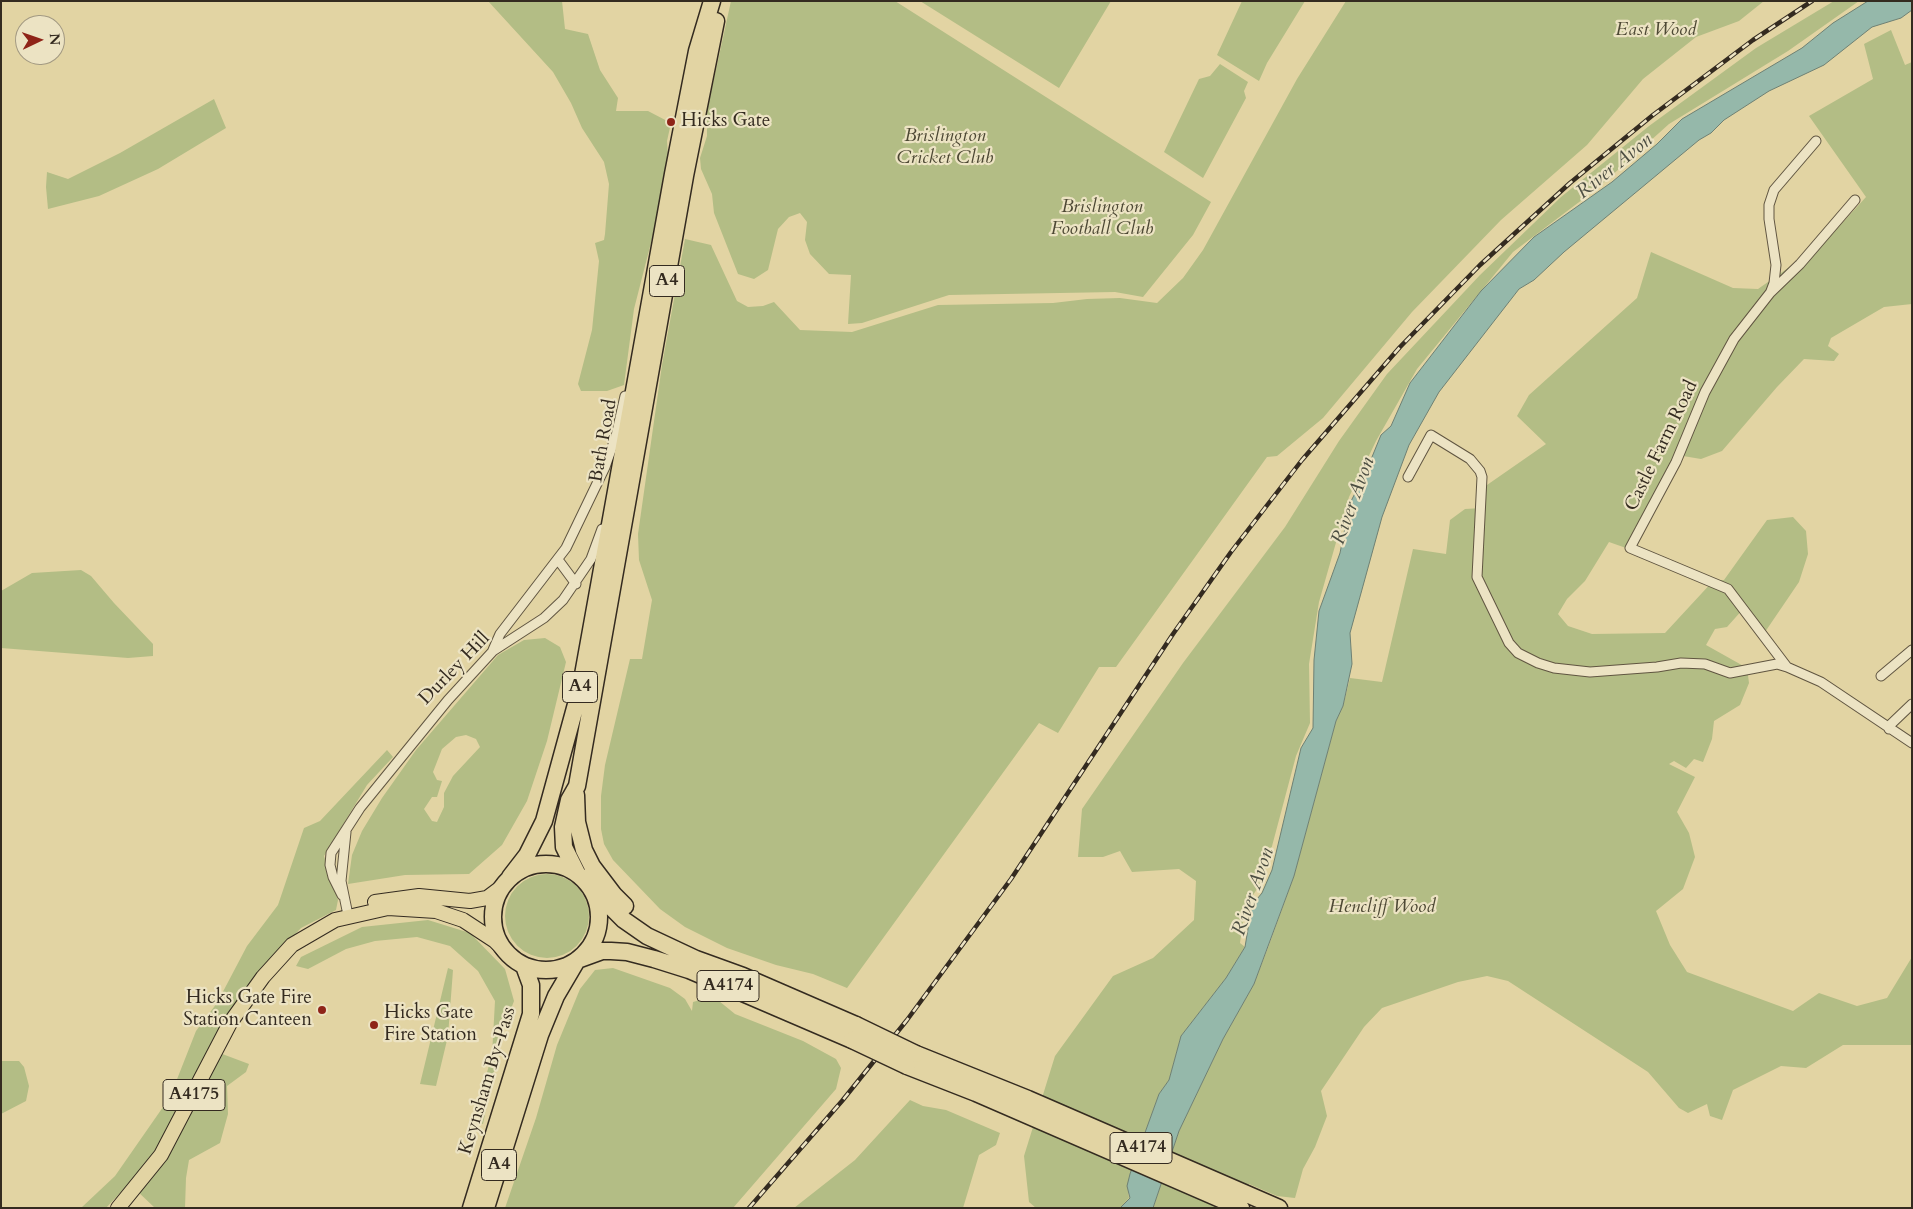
<!DOCTYPE html>
<style>
body{margin:0}
#map{position:relative;width:1913px;height:1209px;overflow:hidden;background:#e2d4a3;font-family:Cardo,serif}
canvas{display:block}
.frame{position:absolute;inset:0;border:2px solid #342b20;pointer-events:none}
.north{position:absolute;left:15px;top:15px;width:50px;height:50px;box-sizing:border-box;background:#ece3c3;border:1px solid #a29982;border-radius:50%;rotate:87deg;font-size:14px;font-weight:700;line-height:20px;text-align:center;color:#342b20}
.north::after{content:'';display:block;margin:auto;width:18px;height:22px;background:#8f2418;clip-path:polygon(50% 0,100% 100%,50% 72%,0 100%)}
</style>
<div id="map">
<canvas width="1913" height="1209"></canvas>
<div class="frame"></div>
<div class="north">N</div>
</div>
<script>
const context = document.querySelector('canvas').getContext('2d');
context.lineJoin = 'round';
function fill(path, color) { context.fillStyle = color; context.fill(path, 'evenodd'); }
const shape = rows => new Path2D(rows.map(r => 'M' + r).join(''));
function stroke(path, color, width, dash) { context.strokeStyle = color; context.lineWidth = width; context.lineCap = dash ? 'butt' : 'round'; context.setLineDash(dash || []); context.stroke(path); }
function drawText(font, color, halo, rows, align = 'center') {
  context.font = font + ' Cardo,serif'; context.lineWidth = 4.5; context.setLineDash([]); context.textBaseline = 'middle'; context.strokeStyle = halo; context.fillStyle = color; for (const [text, x, y, turn = 0] of rows) {
    context.save(); context.translate(x, y); context.rotate((+turn || 0) * Math.PI / 180); context.textAlign = isNaN(turn) ? turn : align; if (halo) context.strokeText(text, 0, 0); context.fillText(text, 0, 0); context.restore();
  }
}
const green = shape([
 [488,1,562,1,565,29,588,34,600,70,618,98,616,111,648,111,671,123,667,141,668,157,654,231,634,309,624,385,607,391,581,391,578,384,592,330,599,261,595,243,604,240,605,234,609,184,604,162,582,128,571,103,553,72],
 [731,1,895,1,1211,202,1193,235,1143,297,1115,292,949,295,862,323,848,324,851,275,829,274,810,254,805,240,807,222,800,213,789,217,778,229,768,270,754,279,738,274,714,213,712,194,701,169,700,158,707,136,707,111],
 [920,1,1111,1,1059,88],
 [1242,1,1305,1,1267,63,1259,81,1217,55],
 [1346,1,1764,1,1739,21,1696,37,1643,79,1587,145,1501,220,1412,312,1323,418,1277,456,1267,457,1116,667,1099,667,1058,733,1039,723,847,988,813,974,776,965,727,948,685,927,660,909,613,860,604,844,601,829,601,796,605,765,630,659,642,659,652,600,639,560,638,534,662,365,685,239,711,245,737,301,748,307,763,306,774,302,800,330,852,332,938,305,1053,303,1087,299,1120,298,1157,303,1183,278,1203,250,1297,79],
 [1834,1,1859,1,1788,51,1669,124,1599,187,1513,252,1417,369,1376,441,1349,497,1319,602,1309,664,1310,723,1296,756,1263,880,1245,907,1240,943,1245,947,1226,978,1181,1036,1169,1080,1159,1094,1130,1174,1128,1190,1129,1198,1120,1208,1036,1208,1029,1202,1024,1156,1055,1056,1113,976,1153,958,1194,920,1196,881,1179,869,1132,872,1120,851,1103,857,1078,857,1082,809,1183,663,1285,527,1339,441,1387,374,1480,275,1561,197,1649,126,1756,48],
 [1891,30,1905,65,1912,62,1912,304,1884,307,1831,338,1828,346,1839,354,1834,361,1804,359,1777,387,1722,451,1701,459,1677,455,1626,548,1609,542,1585,581,1567,599,1558,614,1568,626,1592,634,1665,633,1714,580,1724,580,1767,520,1793,517,1806,531,1808,554,1799,582,1765,632,1744,608,1727,627,1715,629,1706,645,1747,668,1749,683,1740,705,1714,721,1712,739,1703,762,1694,759,1686,768,1674,761,1669,764,1695,777,1677,812,1689,833,1695,857,1683,889,1656,911,1670,945,1687,972,1793,1011,1819,993,1857,1006,1887,998,1912,957,1912,1045,1843,1045,1806,1068,1781,1066,1733,1090,1722,1120,1710,1116,1707,1104,1688,1113,1679,1108,1648,1072,1508,981,1487,976,1458,982,1382,1008,1364,1027,1321,1091,1327,1116,1315,1147,1303,1169,1295,1198,1277,1196,1249,1184,1240,1208,1153,1208,1179,1131,1223,1039,1254,984,1269,945,1294,876,1336,721,1343,706,1350,678,1382,682,1413,549,1446,554,1450,520,1465,509,1482,508,1487,485,1546,444,1517,416,1529,395,1637,298,1651,252,1733,288,1758,289,1825,242,1866,197,1809,116,1873,79,1864,44],
 [1220,64,1248,82,1244,91,1246,98,1203,178,1164,152,1199,79,1210,76],
 [214,99,226,128,158,169,99,196,48,209,46,187,47,172,68,179,120,153],
 [81,570,91,576,114,603,153,644,153,656,128,658,1,648,1,591,32,573],
 [545,638,560,647,566,662,547,741,527,801,502,845,469,874,405,875,348,884,352,855,362,831,382,798,416,750,498,655,524,640],
 [466,735,476,739,480,747,453,776,444,793,444,807,437,822,432,821,424,809,432,797,437,797,442,781,437,780,433,772,442,749,456,737],
 [387,750,393,757,367,785,324,856,338,900,336,910,301,928,248,985,209,1049,249,1064,246,1072,227,1086,228,1114,220,1143,189,1160,186,1178,185,1208,155,1208,135,1189,132,1180,106,1208,81,1208,115,1176,170,1097,196,1031,217,1003,247,946,278,905,304,828,320,821],
 '505 916a42 42 0 1 1 84 0a42 42 0 1 1-84 0Z',
 [428,920,470,933,505,969,514,1001,503,1030,483,1124,473,1121,492,1055,495,1001,478,971,450,946,417,937,375,941,346,949,308,969,296,966,301,957,362,927],
 [448,968,453,970,448,1036,436,1086,420,1084],
 [613,968,670,988,685,999,692,1011,693,1002,707,998,719,1001,735,1014,803,1041,836,1059,841,1068,836,1089,733,1208,505,1208,536,1118,557,1045,580,989,595,970],
 [1,1061,19,1061,24,1067,29,1086,26,1101,1,1114],
 [910,1100,923,1106,946,1110,1000,1133,996,1145,979,1155,963,1208,794,1208,855,1160]
]);
const water = shape([
 [1868,1,1912,1,1912,10,1901,18,1872,27,1824,65,1769,91,1724,120,1711,133,1699,140,1564,252,1534,280,1519,289,1439,392,1409,445,1382,517,1350,633,1352,664,1343,706,1336,721,1294,876,1254,984,1223,1039,1179,1131,1153,1208,1120,1208,1130,1198,1127,1186,1130,1174,1159,1094,1169,1080,1181,1036,1226,978,1245,947,1252,905,1262,893,1272,870,1301,748,1313,728,1314,660,1319,611,1340,553,1350,503,1365,474,1381,435,1391,426,1410,383,1481,291,1534,237,1612,182,1657,144,1682,119,1802,48,1833,23,1868,1]
]);
const street = shape([
 [1855,200,1800,264,1770,293,1734,339,1705,392,1676,462,1630,548,1728,589,1787,667,1821,682,1912,743],
 [1771,291,1774,283,1776,265,1769,219,1769,205,1774,190,1816,141],
 [1408,477,1431,435,1470,459,1480,471,1482,477,1477,577,1509,643,1518,653,1538,663,1554,668,1590,672,1657,667,1681,663,1705,664,1730,673,1777,664,1787,667],
 [559,561,576,584],
 [493,650,500,634,566,548,605,467,616,436,625,396],
 [1881,676,1912,650],
 [1889,729,1889,726,1912,704],
 [346,832,341,881,348,915],
 [342,895,333,877,330,865,331,853,360,808,448,700,493,651,544,618,563,600,591,559,602,529]
]);
const primary = shape([
 [375,902,419,896,470,901,487,898,503,886],
 [118,1208,161,1155,230,1023,263,977,292,945,335,920,388,908,436,911,463,920,495,941,507,953]
]);
const highway = shape([
 [576,795,577,822,584,850,592,866,614,895,625,906],
 '493 917a53 53 0 1 1 106 0a53 53 0 1 1-106 0Z',
 [577,873,564,847,563,827,569,800,577,786,685,176,716,21],
 [510,877,527,855,544,821,581,686,673,174,697,51,712,1],
 [595,891,624,920,647,936,696,959,743,976,856,1025],
 [580,959,602,951,611,951,627,952,654,959,689,970,852,1040],
 [916,1054,1028,1099,1279,1208],
 [907,1066,976,1093,1241,1208],
 [471,1208,531,1014,531,985,524,966],
 [486,1208,540,1035,556,996,576,962]
]);
const rail = shape([
 [749,1208,842,1101,907,1020,1011,879,1173,634,1231,552,1302,460,1400,347,1480,265,1570,183,1653,115,1753,40,1812,1]
]);
const highwayBridge = shape([
 [856,1025,916,1054],
 [852,1040,907,1066]
]);
const markers = [
 [671,122,5,"#8f2418"],
 [322,1010,5,"#8f2418"],
 [374,1025,5,"#8f2418"]
];
const shields = [
 [667,281,35],
 [580,687,35],
 [728,986,62],
 [194,1095,62],
 [1141,1148,62],
 [499,1165,35]
];
const shieldNames = [
 ["A4",667,281],
 ["A4",580,687],
 ["A4174",728,986],
 ["A4175",194,1095],
 ["A4174",1141,1148],
 ["A4",499,1165]
];
const parkNames = [
 ["East Wood",1656,31],
 ["Brislington",945,137],
 ["Cricket Club",945,159],
 ["Brislington",1102,208],
 ["Football Club",1102,230],
 ["Hencliff Wood",1382,908]
];
const poiNames = [
 ["Hicks Gate",681,122],
 ["Hicks Gate Fire",312,999,"right"],
 ["Station Canteen",312,1021,"right"],
 ["Hicks Gate",384,1014],
 ["Fire Station",384,1036]
];
const streetNames = [
 ["Bath Road",604,441,-80],
 ["Castle Farm Road",1662,446,-64],
 ["Durley Hill",455,669,-46],
 ["Keynsham By-Pass",488,1081,-73]
];
const waterNames = [
 ["River Avon",1615,167,-39],
 ["River Avon",1354,501,-70],
 ["River Avon",1254,892,-71]
];
fill(green, '#b3bd85');
fill(water, '#95b8aa');
stroke(water, '#6e8073', 1);
stroke(street, '#605541', 11);
stroke(primary, '#342b20', 16);
stroke(highway, '#342b20', 19);
stroke(street, '#ece3c3', 9);
stroke(primary, '#e2d4a3', 14);
stroke(highway, '#e2d4a3', 16);
stroke(rail, '#342b20', 4.5);
stroke(rail, '#ece3c3', 2.5, [8]);
stroke(highwayBridge, '#342b20', 19, []);
stroke(highwayBridge, '#e2d4a3', 16);
for (const [x, y, r, color] of markers) { const dot = new Path2D(); dot.arc(x, y, r, 0, 2 * Math.PI); context.fillStyle = color; context.fill(dot); stroke(dot, '#ece3c3', 2); }
for (const [x, y, w] of shields) { const box = new Path2D(); box.roundRect(x - w / 2, y - 15.5, w, 31, 4); context.fillStyle = '#ece3c3'; context.fill(box); stroke(box, '#342b20', 1); }
drawText('bold 18px', '#342b20', null, shieldNames);
drawText('italic 19px', '#4d4834', '#ece3c3', parkNames);
drawText('19px', '#342b20', '#ece3c3', poiNames, 'left');
drawText('19px', '#342b20', '#ece3c3', streetNames);
drawText('italic 20px', '#4c4e42', '#ece3c3', waterNames);
</script>
